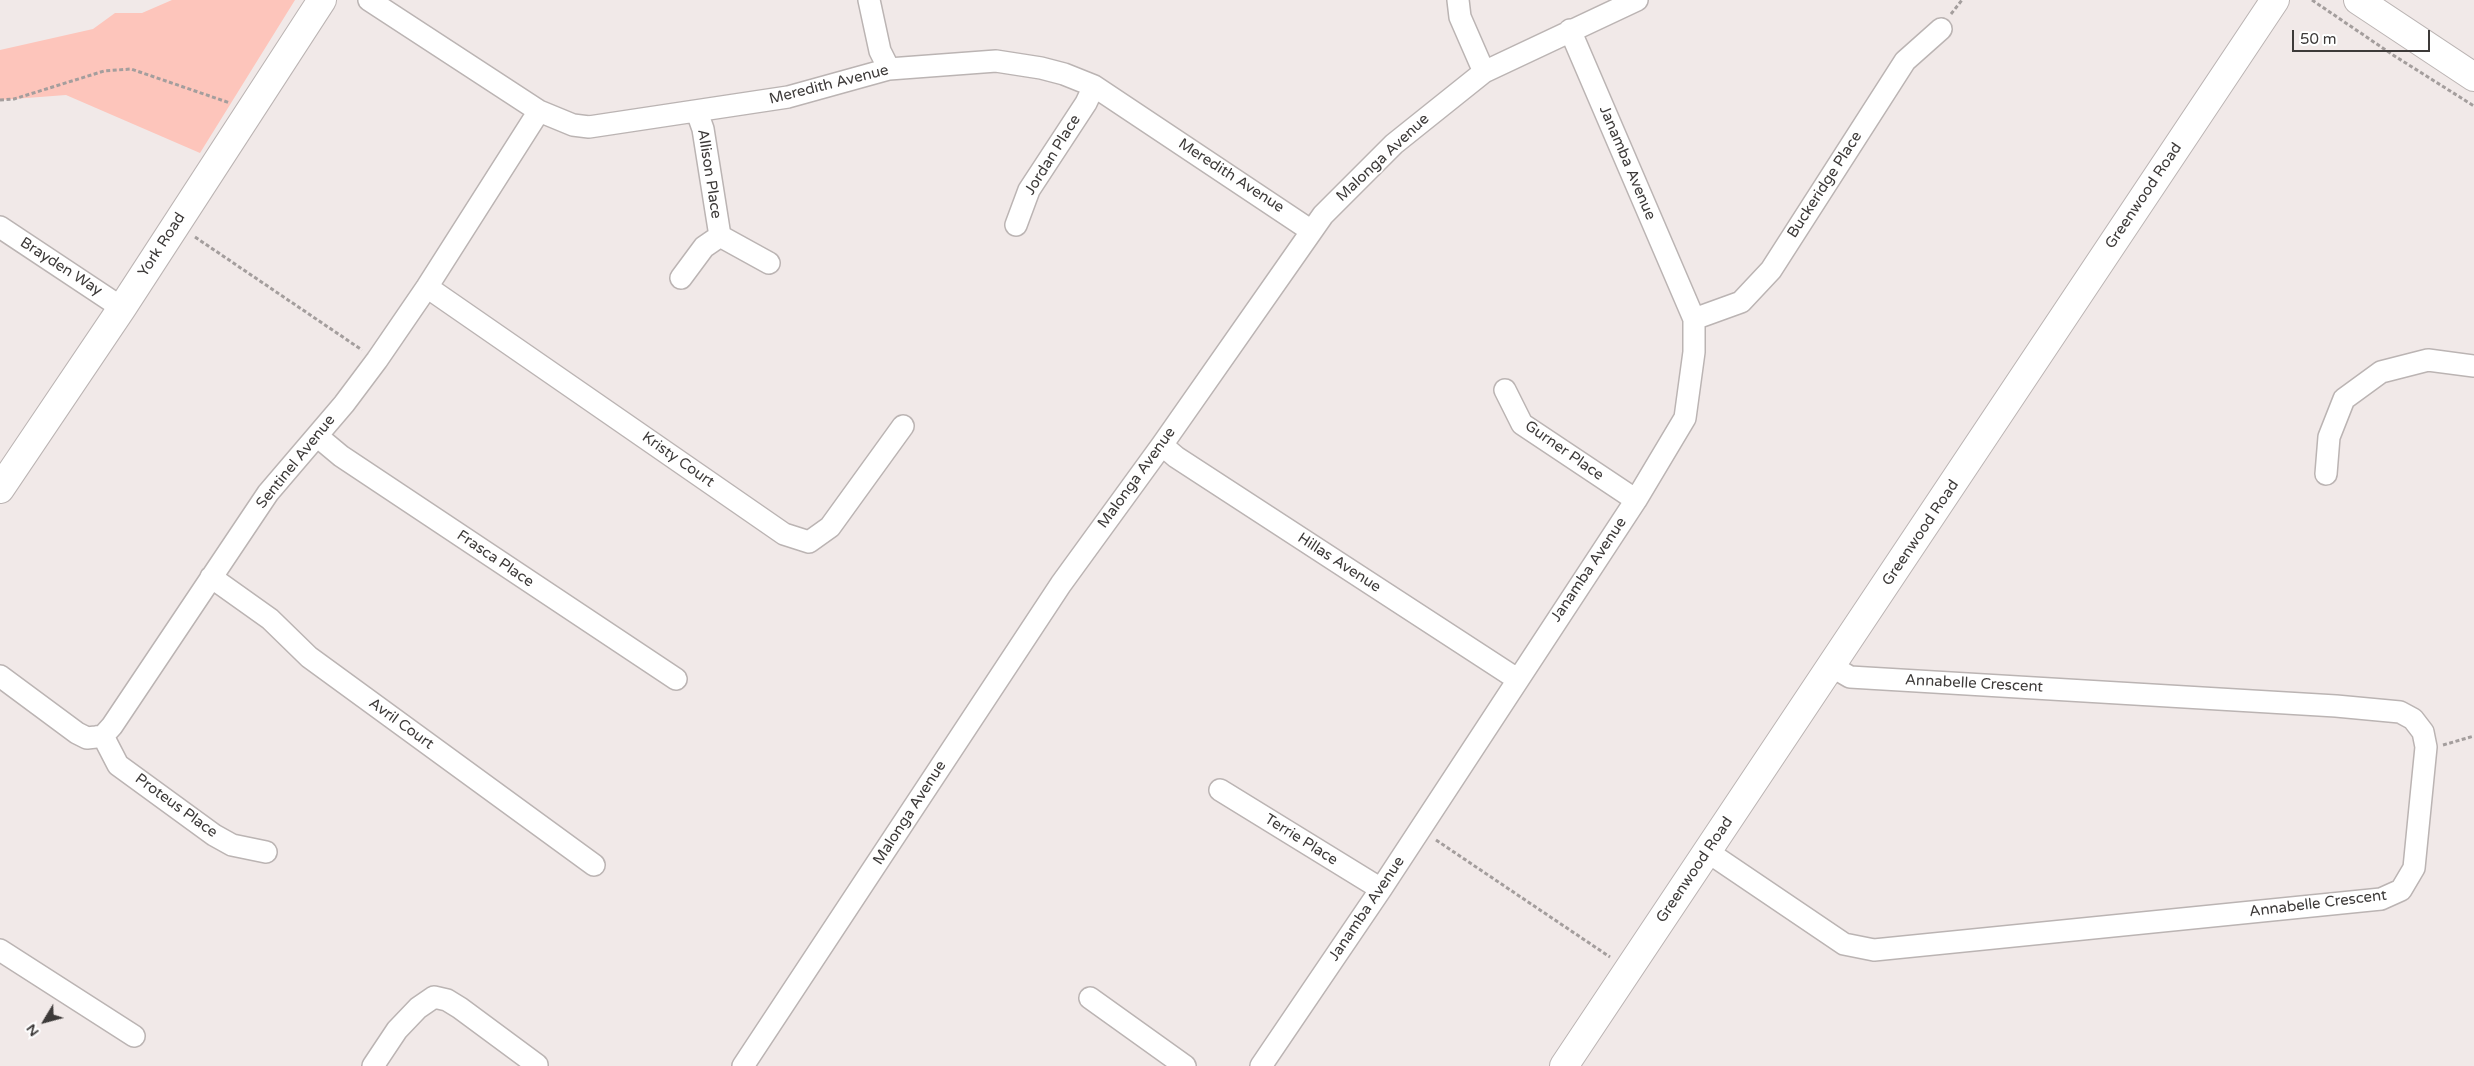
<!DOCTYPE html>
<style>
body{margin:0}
#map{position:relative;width:2474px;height:1066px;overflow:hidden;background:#f1e9e8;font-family:"Varela Round",sans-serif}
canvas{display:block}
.north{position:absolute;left:20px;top:996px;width:50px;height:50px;-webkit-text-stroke:4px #fff;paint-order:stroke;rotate:233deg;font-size:14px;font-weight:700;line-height:20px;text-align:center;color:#3d3a39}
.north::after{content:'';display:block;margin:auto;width:18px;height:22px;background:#3d3a39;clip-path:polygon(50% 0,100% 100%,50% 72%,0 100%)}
.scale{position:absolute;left:2292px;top:30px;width:138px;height:22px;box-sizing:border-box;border:2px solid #3d3a39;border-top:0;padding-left:6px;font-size:15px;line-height:18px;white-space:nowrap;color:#3d3a39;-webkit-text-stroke:4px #fff;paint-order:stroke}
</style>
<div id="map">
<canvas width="2474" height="1066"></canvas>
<div class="north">N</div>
<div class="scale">50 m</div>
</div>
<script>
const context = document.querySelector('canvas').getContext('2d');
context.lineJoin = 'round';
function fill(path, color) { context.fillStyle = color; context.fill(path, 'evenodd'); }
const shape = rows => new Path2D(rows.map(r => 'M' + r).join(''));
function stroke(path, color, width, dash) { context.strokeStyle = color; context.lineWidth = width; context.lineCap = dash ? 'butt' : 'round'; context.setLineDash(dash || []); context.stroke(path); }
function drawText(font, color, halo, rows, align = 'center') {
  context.font = font + ' "Varela Round",sans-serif'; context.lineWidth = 4; context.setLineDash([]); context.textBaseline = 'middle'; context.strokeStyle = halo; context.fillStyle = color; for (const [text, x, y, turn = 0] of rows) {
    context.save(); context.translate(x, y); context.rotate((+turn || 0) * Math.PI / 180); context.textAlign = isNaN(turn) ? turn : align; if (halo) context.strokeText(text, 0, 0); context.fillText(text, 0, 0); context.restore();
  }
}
const green = shape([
 [172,0,295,0,200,153,66,95,0,100,0,50,93,29,115,13,142,13]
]);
const path = shape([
 [2312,0,2393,55,2474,106],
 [1951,14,1962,0],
 [0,100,14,99,104,71,131,69,230,103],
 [195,237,362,350],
 [2443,745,2474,736],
 [1436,840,1610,957]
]);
const street = shape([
 [369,0,539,111,573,125,589,127,788,97,889,69,996,61,1041,68,1064,74,1094,86,1310,230],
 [869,0,880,51,889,69],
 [1458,0,1460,17,1484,72],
 [697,112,703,129,720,236,769,263],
 [1016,225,1029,190,1086,103,1094,86],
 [0,227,122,308],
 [681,278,704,247,720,236],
 [427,287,784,534,809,542,830,527,903,426],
 [1694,319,1741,302,1771,270,1905,61,1941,29],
 [1505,390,1522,424,1636,500],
 [317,436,341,456,676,679],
 [1162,445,1176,457,1517,679],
 [2326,474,2329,437,2344,399,2381,372,2428,360,2474,366],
 [211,577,270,619,309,657,594,865],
 [0,676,77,733,87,738,96,737,103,736,112,726,268,493,344,404,377,360,427,287,539,111],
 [103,736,118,765,214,835,232,845,266,852],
 [1220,790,1381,889],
 [1708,852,1844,944,1874,950,2381,899,2401,890,2414,868,2426,747,2423,732,2413,719,2400,712,2336,706,1850,677,1831,666],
 [0,950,134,1036],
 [1090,998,1185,1066],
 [373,1066,397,1030,418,1008,434,997,447,1000,460,1008,537,1065],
 [743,1066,1061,584,1162,445,1323,215,1394,144,1484,72,1637,0],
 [1261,1066,1381,889,1636,500,1685,418,1694,352,1694,319,1570,30]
]);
const secondary = shape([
 [2358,0,2474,77],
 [0,489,122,308,322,0],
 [1564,1066,2275,0]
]);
const streetNames = [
 ["Meredith Avenue",829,85,-14],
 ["Jordan Place",1053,155,-58],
 ["Malonga Avenue",1383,158,-43],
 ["Janamba Avenue",1627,163,67],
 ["Allison Place",709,174,81],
 ["Meredith Avenue",1231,176,33],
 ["Buckeridge Place",1825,185,-57],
 ["Greenwood Road",2144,196,-56],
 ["York Road",162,245,-57],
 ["Brayden Way",61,267,33],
 ["Gurner Place",1564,451,35],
 ["Kristy Court",678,460,35],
 ["Sentinel Avenue",296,462,-51],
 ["Malonga Avenue",1137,478,-54],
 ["Greenwood Road",1921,533,-56],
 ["Frasca Place",495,559,34],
 ["Hillas Avenue",1339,563,33],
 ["Janamba Avenue",1589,570,-56],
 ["Annabelle Crescent",1974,684,3],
 ["Avril Court",401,724,36],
 ["Proteus Place",176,806,36],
 ["Malonga Avenue",910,813,-57],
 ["Terrie Place",1301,840,32],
 ["Greenwood Road",1695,870,-56],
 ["Annabelle Crescent",2318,904,-7],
 ["Janamba Avenue",1367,909,-56]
];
fill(green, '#fdc5bb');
stroke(street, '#bbb4b3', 24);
stroke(secondary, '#bbb4b3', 30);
stroke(path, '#a49e9d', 3, [4, 2.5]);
stroke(street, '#fff', 21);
stroke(secondary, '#fff', 28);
drawText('15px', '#3d3a39', '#fff', streetNames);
</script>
